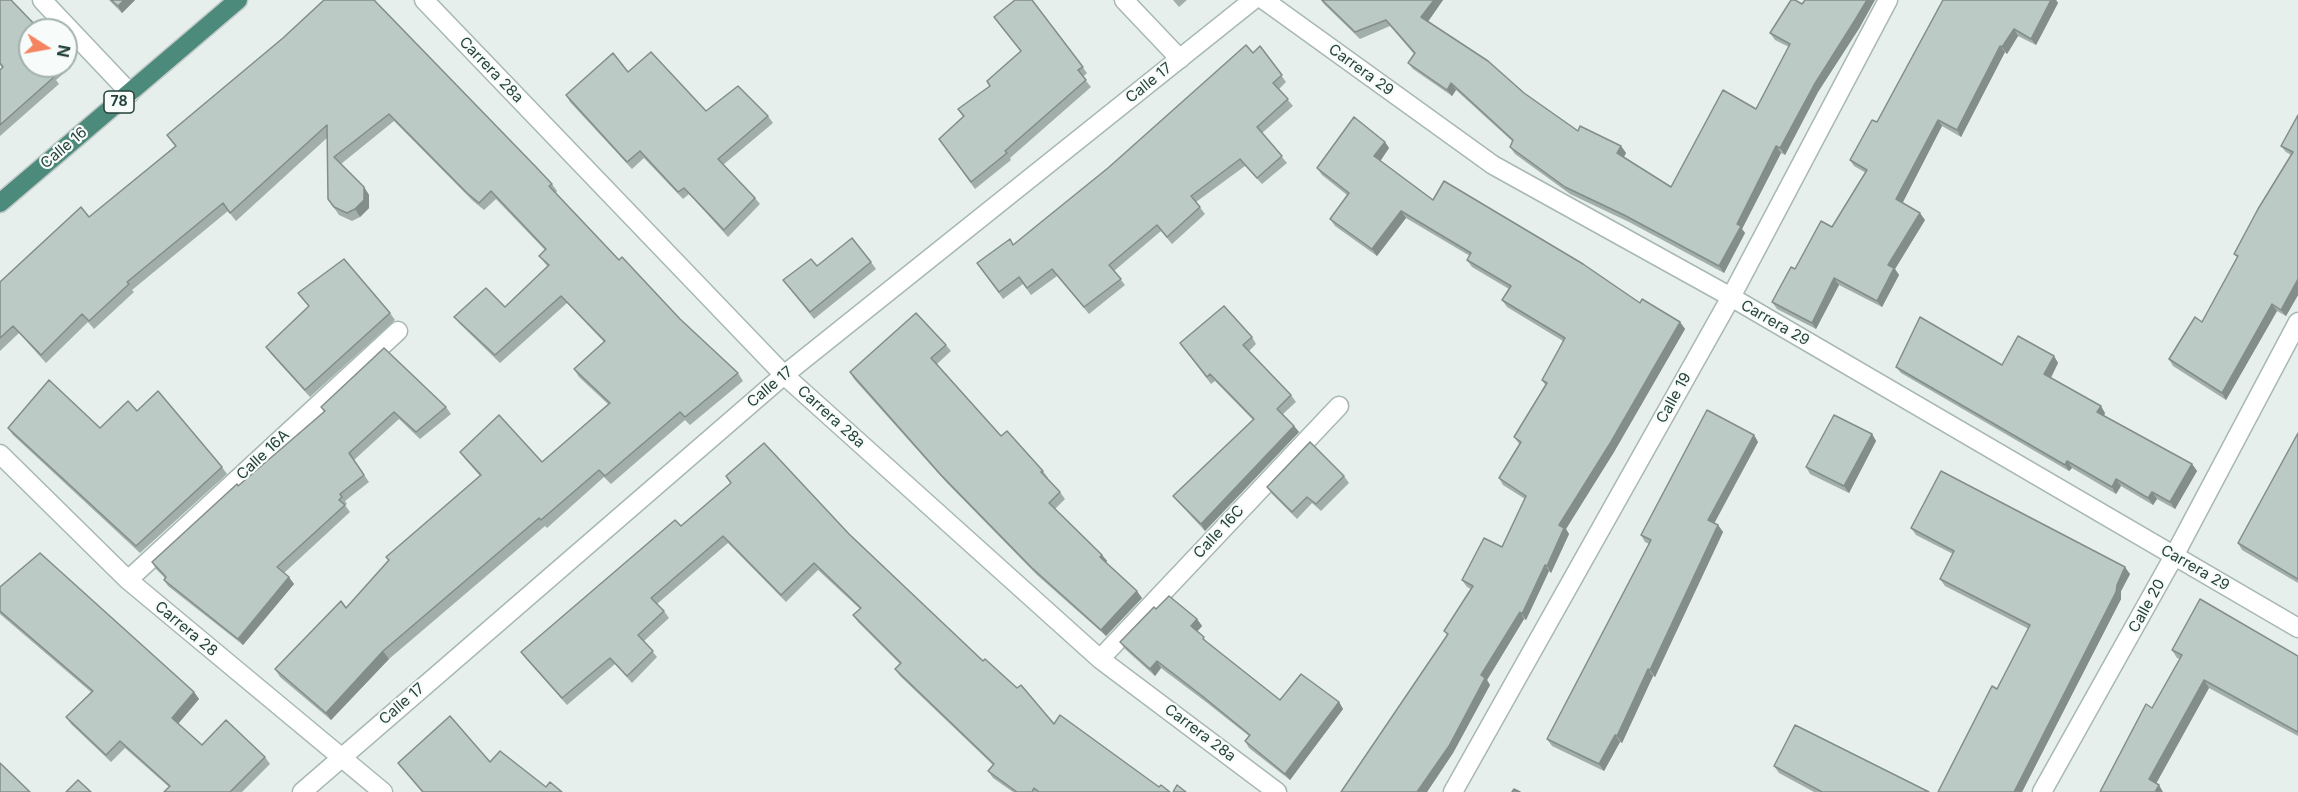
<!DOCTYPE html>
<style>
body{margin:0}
#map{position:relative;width:2298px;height:792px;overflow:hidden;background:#e6efeb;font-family:Inter,sans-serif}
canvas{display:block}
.north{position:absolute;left:18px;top:18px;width:60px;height:60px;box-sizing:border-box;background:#f7fbf9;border:2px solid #a3b1ad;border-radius:50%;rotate:101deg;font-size:16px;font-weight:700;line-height:24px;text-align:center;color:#24423a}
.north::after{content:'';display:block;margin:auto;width:21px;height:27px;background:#f4845f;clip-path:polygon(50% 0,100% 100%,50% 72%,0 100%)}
</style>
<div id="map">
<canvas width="2298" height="792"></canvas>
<div class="north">N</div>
</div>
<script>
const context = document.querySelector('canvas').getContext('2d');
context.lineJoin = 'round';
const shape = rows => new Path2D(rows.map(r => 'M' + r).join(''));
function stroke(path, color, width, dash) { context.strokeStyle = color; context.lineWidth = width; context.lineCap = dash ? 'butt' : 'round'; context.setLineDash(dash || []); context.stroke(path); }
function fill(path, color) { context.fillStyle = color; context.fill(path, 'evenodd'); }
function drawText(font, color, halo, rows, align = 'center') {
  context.font = font + ' Inter,sans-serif'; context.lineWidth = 4.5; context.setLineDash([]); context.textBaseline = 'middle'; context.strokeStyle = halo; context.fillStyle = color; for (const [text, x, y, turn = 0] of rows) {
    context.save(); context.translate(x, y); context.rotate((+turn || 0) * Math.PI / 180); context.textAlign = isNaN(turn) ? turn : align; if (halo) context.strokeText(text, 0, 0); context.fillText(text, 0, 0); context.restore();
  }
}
const service = shape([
 [42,0,130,93],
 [1124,0,1180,59]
]);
const minor = shape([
 [424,0,784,375,1100,659,1277,792],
 [1264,0,1493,165,1731,297,2298,628],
 [0,454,128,580,383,792],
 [128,580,398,331],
 [1100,659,1339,406],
 [302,792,784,375,1253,0],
 [1453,792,1731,297,1888,0],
 [2042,792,2174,556,2298,322]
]);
const trunk = shape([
 [0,203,238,0]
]);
const wall = shape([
 [0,0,30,66,66,66,66,58,70,63,71,67,56,80,59,84,0,136,0,70,2,67,0,65],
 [109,0,135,0,122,13],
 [1032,0,1087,73,1083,77,1091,87,1010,158,1011,160,975,189,939,139,963,117,958,109,990,86,1020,52],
 [1173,0,1187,0,1179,7],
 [1321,0,1443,0,1428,22,1524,93,1578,131,1621,146,1626,153,1624,157,1671,187,1756,109,1789,47,1775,40,1770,33,1802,4,1860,27,1818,92,1785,155,1781,153,1742,229,1745,233,1724,273,1629,222,1570,194,1515,154,1510,147,1512,141,1456,90,1452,96,1413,69,1408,63,1414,54,1390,26,1360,39,1324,4],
 [1943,0,2056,0,2058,3,2036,45,2018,36,2007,54,2005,52,1961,137,1942,126,1902,203,1925,220,1895,269,1899,275,1882,307,1839,285,1816,329,1777,309,1772,302,1795,269,1832,227,1866,173,1854,166,1850,160,1877,122],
 [283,38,552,184,557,191,556,193,619,260,680,319,738,373,743,381,690,425,685,420,611,484,604,477,547,528,545,526,389,659,331,720,280,677,275,669,346,608,389,561,386,557,480,476,465,459,460,452,542,462,608,404,579,377,574,369,604,342,567,303,500,363,460,324,454,317,505,307,548,267,539,256,545,250,496,199,484,210,473,201,394,121,341,164,364,187,369,195,369,208,360,217,352,221,339,215,328,199,328,137,236,221,228,211,132,290,134,292,94,329,88,322,46,363,19,333,0,351,0,282,89,217,175,146,167,135],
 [1260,46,1286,82,1279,89,1293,106,1262,133,1287,163,1262,184,1245,166,1196,202,1205,214,1172,244,1161,231,1114,271,1125,285,1089,314,1057,276,1031,295,1023,284,1003,299,977,263,1014,244,1253,53],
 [628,72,706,111,768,116,773,123,723,165,755,198,760,204,728,237,689,194,683,199,644,158,632,169,570,102,566,95],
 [2298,115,2298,295,2286,316,2277,311,2226,400,2173,366,2169,359,2202,322,2237,257,2234,254,2291,155,2286,152,2281,146],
 [1385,142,1389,148,1380,161,1433,200,1680,322,1685,329,1614,452,1566,529,1569,534,1551,573,1549,571,1526,620,1524,619,1487,680,1490,685,1453,753,1427,792,1341,792,1447,635,1444,631,1471,589,1467,587,1462,580,1502,547,1525,499,1503,485,1499,478,1520,445,1514,437,1546,386,1542,380,1563,341,1507,307,1502,300,1509,289,1472,267,1467,260,1470,256,1406,218,1377,256,1335,226,1330,219,1347,195,1322,175,1317,168],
 [871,262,876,269,814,319,783,280,817,266],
 [298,293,390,313,395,320,310,397,271,354,266,347,309,307],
 [1252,337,1256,344,1249,351,1291,395,1296,402,1283,414,1294,426,1299,432,1205,531,1178,502,1173,496,1253,420,1215,381,1211,384,1180,343],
 [946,345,951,351,937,364,1001,436,1043,471,1048,478,1047,478,1060,492,1065,499,1055,509,1102,555,1107,561,1106,563,1142,598,1106,636,1037,575,946,482,854,379,850,372],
 [2054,356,2058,363,2051,378,2105,413,2104,416,2192,464,2197,471,2175,509,2157,499,2153,505,2121,486,2116,494,2072,468,2069,471,1901,373,1896,367,2002,365],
 [321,407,446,407,451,414,420,439,399,419,354,460,369,482,345,501,347,504,345,505,350,512,284,573,294,584,243,645,168,586,164,580,165,578,156,569,152,562,238,486,324,412],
 [137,411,222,467,227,474,140,553,13,435,8,428,100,428],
 [2298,433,2298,583,2242,550,2238,543],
 [1872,434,1876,441,1849,493,1810,474,1806,467],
 [1754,435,1758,442,1714,524,1718,525,1723,532,1655,677,1653,676,1622,743,1620,742,1604,771,1552,746,1547,739,1649,544,1645,542,1641,535],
 [1344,476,1349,483,1321,511,1312,503,1297,519,1272,494,1267,487],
 [681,526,849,534,983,661,1054,724,1159,787,1170,792,1013,792,993,778,988,771,993,765,900,676,895,669,900,664,858,622,853,615,860,609,818,570,786,602,728,543,657,604,664,611,669,618,644,641,657,657,632,683,615,664,567,705,526,659,521,652],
 [1911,528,2130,574,2121,591,2121,599,2022,792,1938,792,1997,689,2029,629,1945,586,1940,579,1953,554,1916,535],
 [0,587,194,692,199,699,178,724,202,745,265,757,270,764,242,792,164,792,169,787,125,748,111,762,71,724,66,717,91,692,0,614],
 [1156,609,1197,619,1202,626,1197,631,1209,644,1280,700,1339,702,1343,709,1290,780,1249,748,1245,741,1249,736,1206,702,1161,668,1155,676,1125,649,1120,642],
 [2172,650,2298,656,2298,736,2209,688,2156,784,2100,792,2152,708,2180,659,2177,658],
 [490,762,546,787,562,792,422,792,398,763],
 [1774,766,1929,792,1814,792,1779,773]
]);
const shadedWall = shape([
 [124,0,135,0,122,13,118,6],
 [1434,0,1443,0,1426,24,1421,17],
 [1867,0,1875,0,1860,27,1818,92,1785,155,1780,148,1814,85],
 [2051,0,2056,0,2058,3,2036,45,2031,39],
 [2014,29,2018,36,2007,54,2002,47],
 [2000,46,2005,52,1961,137,1957,130],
 [1451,83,1456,90,1452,96,1447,90],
 [1938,120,1942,126,1901,206,1896,199],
 [1385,142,1389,148,1379,163,1374,156],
 [1621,146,1626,153,1622,160,1617,153],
 [1776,146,1781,153,1742,229,1745,233,1724,273,1719,266,1737,224],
 [364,187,369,195,369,208,360,217,355,209],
 [1401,211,1406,218,1377,256,1372,249],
 [1920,213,1925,220,1895,269,1899,275,1882,307,1877,301,1888,265],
 [1834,278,1839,285,1816,329,1812,323],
 [2298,279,2298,295,2286,316,2281,310],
 [2272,304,2277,311,2226,400,2222,393],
 [1680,322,1685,329,1614,452,1566,529,1569,534,1551,573,1547,566,1559,525],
 [2054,356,2058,363,2049,381,2044,374],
 [2101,406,2105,413,2102,419,2097,412],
 [1294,426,1299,432,1205,531,1201,524],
 [1872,434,1876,441,1849,493,1844,486],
 [1754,435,1758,442,1712,527,1708,520],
 [2067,461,2072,468,2069,471,2065,465],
 [2192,464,2197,471,2175,509,2170,502],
 [2116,479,2121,486,2116,494,2112,487],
 [2152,492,2157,499,2153,505,2148,498],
 [1718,525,1723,532,1655,677,1650,670],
 [1102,555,1107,561,1104,564,1100,557],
 [1545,565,1549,571,1526,620,1522,614],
 [2125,567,2130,574,2121,591,2121,599,2022,792,2014,792],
 [289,577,294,584,243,645,238,639],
 [1137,591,1142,598,1106,636,1101,630],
 [1520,612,1524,619,1487,680,1490,685,1453,753,1427,792,1417,792,1481,675],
 [1197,619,1202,626,1196,633,1191,626],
 [383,651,389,659,331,720,326,713],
 [1157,661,1161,668,1155,676,1150,669],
 [1648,669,1653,676,1622,743,1617,736],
 [2204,680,2209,688,2154,787,2149,779],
 [194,692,199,699,177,725,172,718],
 [1339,702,1343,709,1290,780,1285,774],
 [1615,735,1620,742,1604,771,1599,764],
 [2159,785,2163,792,2155,792]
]);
const building = shape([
 [0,0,11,0,40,30,30,30,30,66,59,66,51,74,54,77,0,125,0,70,3,67,0,63,0,0],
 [111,0,124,0,118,6,111,0],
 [324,0,374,0,536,167,552,184,549,186,619,260,622,257,680,319,738,373,685,417,680,412,605,476,599,470,541,520,539,518,383,651,326,713,275,669,341,601,346,608,389,560,386,557,481,475,460,452,499,415,542,462,610,403,574,369,605,341,561,296,495,355,454,317,486,288,505,307,549,265,539,256,546,249,491,191,479,203,467,193,389,114,334,157,364,187,364,200,355,209,347,213,334,207,328,199,327,125,230,213,223,203,127,282,129,284,89,321,82,314,41,355,13,326,0,338,0,282,81,207,89,217,176,146,167,135,283,38,324,0],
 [1015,0,1032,0,1083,67,1078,70,1086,80,1005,151,1007,153,971,182,939,139,964,116,958,109,990,86,987,81,1021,51,994,17,1015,0],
 [1322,0,1434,0,1421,17,1488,61,1524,93,1578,131,1580,126,1621,146,1617,153,1671,187,1723,90,1756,109,1790,44,1770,33,1791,0,1795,0,1802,4,1805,0,1867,0,1855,20,1814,85,1780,148,1776,146,1737,224,1741,226,1719,266,1624,215,1565,187,1510,147,1513,140,1451,83,1447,90,1408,63,1415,53,1386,20,1355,32,1322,0],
 [1943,0,2051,0,2031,39,2014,29,2002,47,2000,46,1957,130,1938,120,1896,199,1920,213,1888,265,1894,268,1877,301,1834,278,1812,323,1772,302,1791,267,1795,269,1821,221,1832,227,1867,170,1850,160,1872,120,1877,122,1943,0],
 [1246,45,1253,53,1260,46,1282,75,1273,83,1288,99,1257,127,1282,156,1257,178,1240,159,1191,196,1200,207,1167,237,1157,225,1109,265,1121,279,1084,307,1052,269,1027,288,1019,277,999,292,977,263,1010,239,1013,245,1040,223,1108,168,1246,45],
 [651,52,706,111,738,86,768,116,718,159,755,198,724,230,684,188,678,192,640,151,627,162,566,95,613,53,628,72,651,52],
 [2298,115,2298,279,2281,310,2272,304,2222,393,2169,359,2195,317,2202,322,2238,256,2234,254,2258,209,2293,152,2281,146,2298,115],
 [1354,117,1385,142,1374,156,1433,200,1444,181,1583,264,1640,303,1642,299,1680,322,1609,445,1559,525,1564,528,1547,566,1545,565,1522,614,1520,612,1481,675,1485,678,1449,746,1417,792,1341,792,1448,634,1444,631,1473,586,1462,580,1484,538,1502,547,1526,496,1499,478,1521,442,1514,437,1547,383,1542,380,1565,338,1502,300,1511,286,1467,260,1471,253,1401,211,1372,249,1330,219,1349,193,1317,168,1354,117],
 [852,238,871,262,810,312,783,280,811,259,817,266,852,238],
 [344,259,390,313,305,390,266,347,309,306,298,293,344,259],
 [1224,306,1252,337,1243,345,1291,395,1277,409,1294,426,1201,524,1173,496,1254,419,1210,374,1207,377,1180,343,1224,306],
 [916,313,946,345,931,358,1001,436,1007,431,1043,471,1041,472,1060,492,1049,503,1102,555,1100,557,1137,591,1101,630,1032,568,941,475,850,372,916,313],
 [1920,317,2002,365,2018,336,2054,356,2044,374,2101,406,2097,412,2192,464,2170,502,2152,492,2148,498,2116,479,2112,487,2067,461,2065,465,1896,367,1920,317],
 [384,348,446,407,416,432,394,412,349,453,364,475,340,494,342,497,339,500,345,505,277,567,289,577,238,639,164,580,166,577,152,562,237,484,238,486,325,411,321,407,384,348],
 [49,380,100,428,128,401,137,411,158,391,222,467,136,546,8,428,49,380],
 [1707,410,1754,435,1708,520,1718,525,1650,670,1648,669,1617,736,1615,735,1599,764,1547,739,1651,540,1641,535,1707,410],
 [1834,415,1872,434,1844,486,1806,467,1834,415],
 [2298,433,2298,579,2238,543,2298,433],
 [1310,442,1344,476,1316,504,1307,497,1292,512,1267,487,1310,442],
 [764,443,849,534,983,661,985,659,1017,688,1021,685,1054,724,1060,715,1159,787,1161,785,1170,792,1039,792,1034,788,1032,792,1017,792,988,771,994,764,895,669,901,663,853,615,861,608,814,563,781,595,723,536,651,598,664,611,638,635,653,651,627,676,610,658,562,698,521,652,675,520,681,526,731,483,726,476,764,443],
 [1941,471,2125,567,2117,585,2116,592,2014,792,1938,792,1992,686,1997,689,2030,625,1940,579,1954,551,1911,528,1941,471],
 [40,553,194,692,172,718,202,745,226,720,265,757,230,792,164,792,170,786,120,741,106,755,66,717,93,691,0,611,0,587,40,553],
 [1169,596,1197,619,1191,626,1204,637,1203,639,1280,700,1301,674,1339,702,1285,774,1245,741,1250,735,1201,695,1157,661,1150,669,1120,642,1154,607,1156,609,1169,596],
 [2200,599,2298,656,2298,732,2204,680,2149,779,2159,785,2155,792,2100,792,2146,704,2152,708,2182,655,2172,650,2200,599],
 [450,716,490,762,500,751,546,787,550,782,562,792,423,792,398,763,450,716],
 [1795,725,1929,792,1822,792,1774,766,1795,725],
 [0,763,30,792,0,792,0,763],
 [78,780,91,792,66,792,78,780],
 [1177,785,1186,792,1173,792,1177,785],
 [1514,789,1520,792,1512,792,1514,789]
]);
const shields = [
 [119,102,30]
];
const shieldNames = [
 ["78",119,102]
];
const streetNames = [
 ["Carrera 28a",491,70,46],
 ["Carrera 29",1361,70,36],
 ["Calle 17",1149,83,-39],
 ["Calle 16",64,148,-40],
 ["Carrera 29",1775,323,30],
 ["Calle 17",770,387,-40],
 ["Calle 19",1674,398,-61],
 ["Carrera 28a",831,417,42],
 ["Calle 16A",263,455,-43],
 ["Calle 16C",1219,532,-47],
 ["Carrera 29",2195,568,30],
 ["Calle 20",2147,606,-61],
 ["Carrera 28",186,629,40],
 ["Calle 17",402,704,-41],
 ["Carrera 28a",1200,733,37]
];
stroke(service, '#a8b8b2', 21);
stroke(minor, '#a8b8b2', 21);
stroke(trunk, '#c2cac8', 21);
stroke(service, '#fff', 18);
stroke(minor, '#fff', 18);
stroke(trunk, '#4c8a7c', 18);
fill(wall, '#a1aea9');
fill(shadedWall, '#838d89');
fill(building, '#bbcac4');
stroke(building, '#838d89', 1.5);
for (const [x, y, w] of shields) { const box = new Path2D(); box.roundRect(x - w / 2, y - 11, w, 22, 4.5); context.fillStyle = '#f7fbf9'; context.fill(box); stroke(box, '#24423a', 1.5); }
drawText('bold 14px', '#24423a', null, shieldNames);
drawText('15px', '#24423a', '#f7fbf9', streetNames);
</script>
